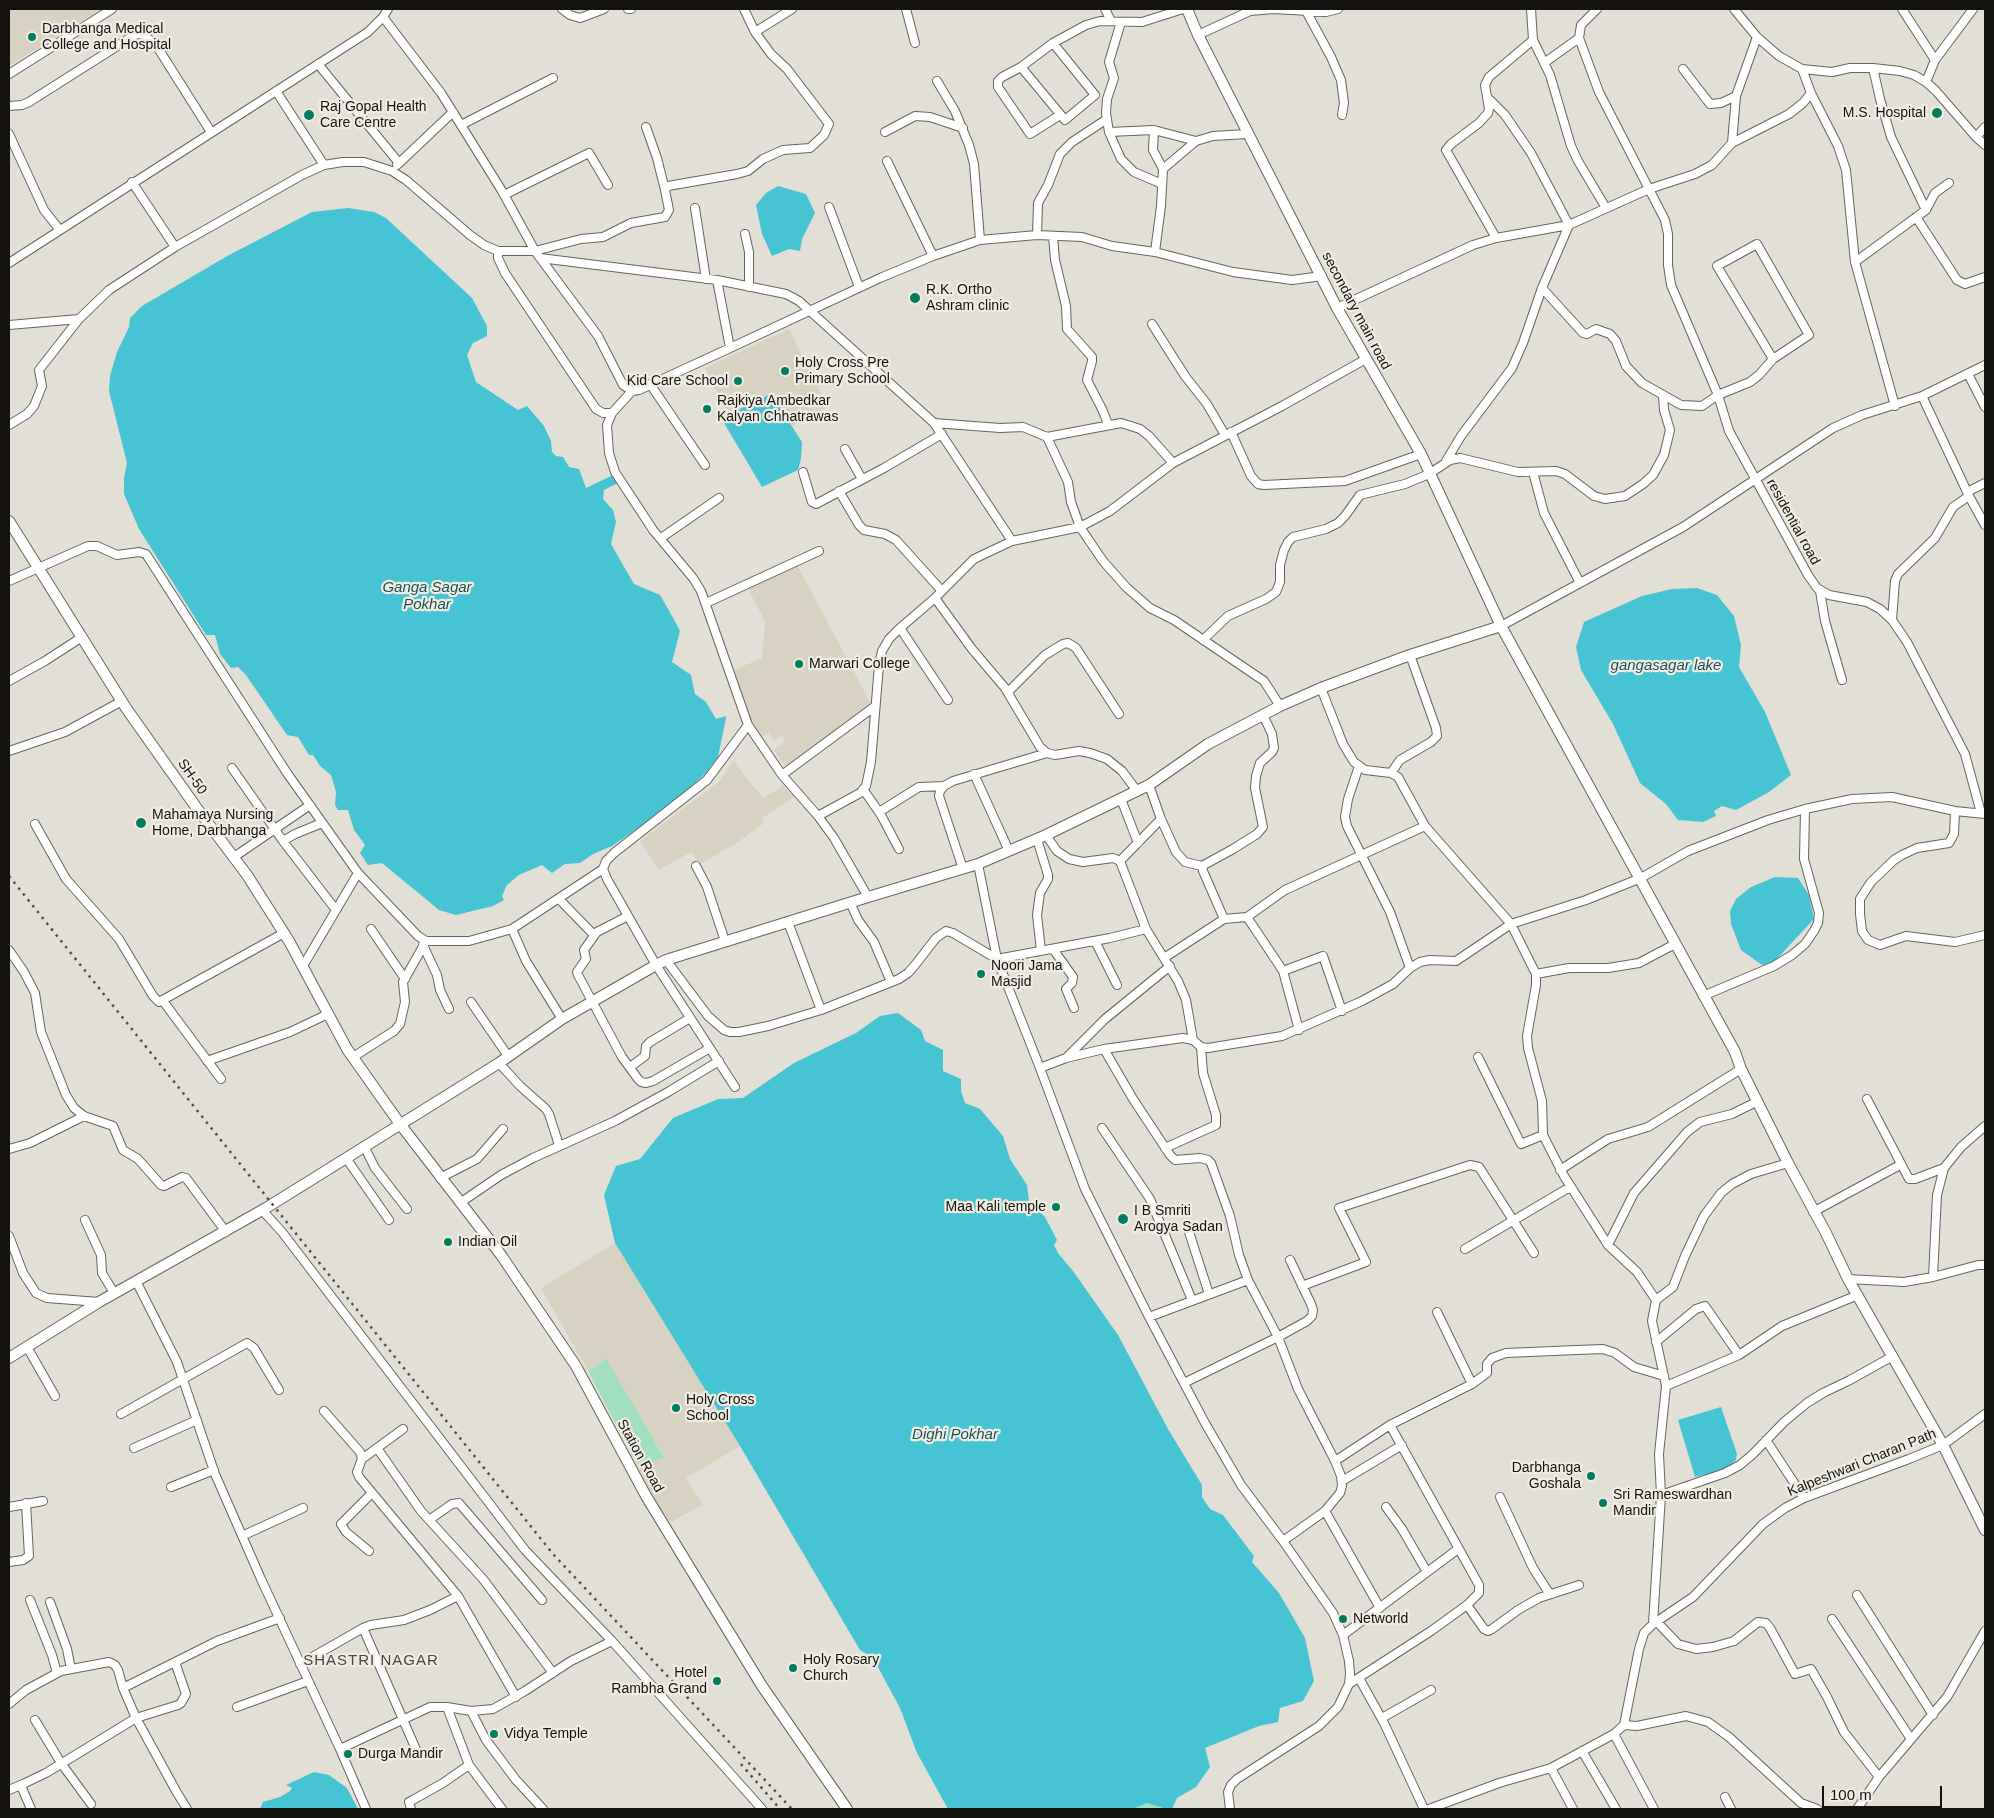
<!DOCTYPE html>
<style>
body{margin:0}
#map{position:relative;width:1994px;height:1818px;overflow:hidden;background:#e2dfd6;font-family:Arial,sans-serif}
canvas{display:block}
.frame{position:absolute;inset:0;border:10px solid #13120f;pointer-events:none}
.scale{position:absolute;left:1822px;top:1786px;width:120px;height:22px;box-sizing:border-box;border:2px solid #13120f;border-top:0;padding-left:6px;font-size:15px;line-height:18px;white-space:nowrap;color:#13120f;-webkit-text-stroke:4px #efece3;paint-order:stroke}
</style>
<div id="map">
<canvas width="1994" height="1818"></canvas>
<div class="frame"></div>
<div class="scale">100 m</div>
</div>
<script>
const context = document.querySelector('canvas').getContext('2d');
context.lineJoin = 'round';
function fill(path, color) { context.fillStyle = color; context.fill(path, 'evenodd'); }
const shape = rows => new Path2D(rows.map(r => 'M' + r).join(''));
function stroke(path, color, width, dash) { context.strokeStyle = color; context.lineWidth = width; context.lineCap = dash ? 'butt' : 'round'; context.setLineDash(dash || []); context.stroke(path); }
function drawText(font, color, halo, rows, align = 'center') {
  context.font = font + ' Arial,sans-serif'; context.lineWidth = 4.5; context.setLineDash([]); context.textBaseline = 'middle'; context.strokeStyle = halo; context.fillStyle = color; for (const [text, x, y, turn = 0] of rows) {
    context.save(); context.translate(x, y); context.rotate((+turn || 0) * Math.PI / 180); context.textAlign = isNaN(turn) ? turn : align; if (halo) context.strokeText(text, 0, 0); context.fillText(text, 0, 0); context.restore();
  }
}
const built = shape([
 [9,9,102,9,9,66],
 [789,329,828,407,793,426,771,394,728,414,705,368],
 [797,565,871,704,786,768,774,750,785,741,782,736,774,741,769,733,759,738,751,723,734,670,762,658,765,621,748,589],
 [733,761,763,798,783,786,794,797,762,818,763,824,735,844,700,864,691,852,659,870,640,841,720,781],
 [615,1243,740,1446,686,1478,703,1505,670,1522,650,1493,639,1468,664,1456,605,1358,588,1371,541,1288]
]);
const green = shape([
 [606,1358,664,1457,639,1468,588,1371],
 [1147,1803,1165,1809,1133,1809]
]);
const water = shape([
 [778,186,806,194,815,213,802,239,800,251,789,249,772,256,762,234,756,205,766,193],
 [348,208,374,212,386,218,472,298,487,326,487,336,473,343,467,355,476,382,518,410,527,406,544,426,551,441,552,452,556,456,563,457,569,467,579,469,586,488,613,475,618,478,618,483,604,490,603,499,613,510,616,522,611,544,634,584,660,595,676,623,680,631,672,662,691,675,695,694,706,702,716,719,726,716,726,718,718,757,705,774,663,811,612,846,593,854,580,863,565,864,552,873,542,865,519,875,507,885,502,896,504,900,493,906,456,915,439,910,382,863,368,865,360,853,365,845,354,830,348,810,338,810,335,805,336,792,331,775,320,766,313,755,309,755,298,737,287,735,246,675,238,667,231,668,220,654,215,635,206,635,139,529,124,494,124,478,127,463,109,391,110,376,117,352,129,327,130,318,142,306,229,255,312,212],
 [771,394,802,442,801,459,798,470,762,487,721,418],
 [1697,588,1717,595,1734,616,1741,645,1739,667,1765,712,1791,775,1769,792,1736,810,1722,806,1714,811,1716,816,1703,822,1678,820,1666,804,1640,783,1613,724,1581,670,1576,647,1584,622,1642,596,1672,589],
 [1775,877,1798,878,1809,895,1814,919,1773,963,1762,965,1741,950,1731,924,1730,911,1736,899,1751,887],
 [898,1013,921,1030,925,1041,943,1050,943,1071,961,1079,961,1091,965,1103,980,1109,1003,1136,1010,1159,1027,1185,1029,1201,1045,1217,1057,1240,1054,1245,1058,1253,1073,1271,1118,1335,1168,1429,1202,1485,1202,1497,1210,1509,1223,1515,1254,1556,1252,1562,1279,1593,1305,1638,1314,1681,1303,1701,1280,1708,1278,1722,1259,1726,1205,1748,1210,1767,1196,1787,1177,1798,1172,1809,1166,1809,1147,1803,1133,1809,948,1809,917,1753,900,1708,873,1658,860,1650,740,1446,615,1243,604,1195,616,1166,640,1159,673,1118,718,1099,743,1098,794,1063,856,1033,880,1016],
 [1721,1407,1737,1454,1736,1460,1728,1467,1719,1471,1695,1477,1678,1420],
 [314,1772,329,1775,347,1788,358,1809,260,1809,263,1802,280,1797,290,1791,292,1788,286,1785]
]);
const minor = shape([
 [562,9,570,15,580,18,604,9],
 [628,9,631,9],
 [906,9,915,43],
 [1105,9,1111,21],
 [1305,9,1331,57,1341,80,1344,103,1342,115],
 [1531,9,1533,40,1550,75,1571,146,1578,161,1606,208],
 [1597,9,1581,25,1579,38,1599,92,1665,220,1668,234,1668,265,1671,285,1718,395,1729,431,1808,575,1817,588,1829,595,1867,602,1880,609,1892,620,1907,642,1965,754,1981,813],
 [1734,9,1757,37,1779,56,1802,69,1832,72,1850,68,1873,68,1900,71,1914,75,1926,82,1936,91,1976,137,1985,145],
 [1902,9,1935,60],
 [383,17,441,93,502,191,535,251,598,336,623,385,632,391,639,390,730,348,880,278,933,256,980,240,1037,235,1082,237,1112,246,1155,252,1233,272,1292,280,1322,276],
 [1121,22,1109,62,1114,78,1107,99,1106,113,1109,132,1121,159,1134,172,1162,184],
 [755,32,792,9],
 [1198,35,1250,11,1274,9,1326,12,1338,9],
 [1544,63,1579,38],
 [318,64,399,163],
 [1021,67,1065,120,1095,95,1053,43],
 [1873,68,1880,99,1891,137,1926,210],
 [1683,69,1710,104,1721,103,1736,96],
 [1802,69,1811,93,1838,146,1846,170,1855,262,1895,406],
 [9,74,112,9],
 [937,81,955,111,969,145,974,164,980,240],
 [1926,82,1935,60,1973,9],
 [276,91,324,165],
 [9,106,22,105,29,102,130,38,137,34,144,35,156,45,211,132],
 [1060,115,1030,134,998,87,998,81,1002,77,1021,67,1053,43,1086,25,1100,21,1142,22,1183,9],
 [461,125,553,78],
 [646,127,657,158,665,190],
 [1154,130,1153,150,1163,169],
 [885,132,915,116,930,117,963,128],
 [1109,132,1154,130,1196,141],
 [9,134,44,210,59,229],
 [1976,137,1985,127],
 [1732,143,1736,96,1757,37],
 [887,161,933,256],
 [397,165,453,112],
 [132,182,175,247],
 [504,195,589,153,608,185],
 [829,207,859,287],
 [695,208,706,279],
 [1916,217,1957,280,1965,284,1985,277],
 [745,234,749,252,749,287],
 [1037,235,1038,203,1048,185,1060,154,1072,142,1107,119],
 [1053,236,1055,260,1066,306,1067,329,1092,357,1092,361,1087,380,1102,409,1108,424],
 [1496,238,1446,150,1451,144,1479,123,1488,113,1489,109,1485,85,1489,77,1533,40],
 [498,251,498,258,505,273,596,409,603,413,612,413],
 [1155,252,1161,206,1163,169,1196,141,1213,136,1247,134],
 [540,258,717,280,786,294,799,301,934,423,1012,541,974,559,935,598,900,628,889,639,882,651,879,665,871,762,866,786,860,793,818,816],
 [1855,262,1926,210,1935,193,1949,183],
 [9,263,368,32,383,17,388,9],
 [717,280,730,348],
 [1542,288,1583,333,1587,334,1596,329,1610,334,1616,341,1626,366,1642,383,1681,405,1702,406,1718,395,1750,382,1759,375,1773,359,1809,335,1757,244,1717,266,1773,359],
 [1337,308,1473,245,1496,238,1569,225,1649,189,1695,174,1712,165,1732,143,1789,114,1803,103,1811,93],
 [1152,324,1185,376,1207,404,1225,435],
 [9,325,79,319,109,290,175,247,302,175,324,165,343,162,364,162,392,171,406,180,470,235,484,245,498,251,535,251,581,239,603,237,631,223,665,217,669,210,665,190,668,186,737,174,748,171,763,159,783,150,810,148,824,135,829,124,787,69,771,54,755,32,744,9],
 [1968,374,1985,407],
 [650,384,705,465],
 [632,391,612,413,607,425,609,453,615,472,653,530,693,578,701,591,748,725,782,775,818,816,834,838,868,897],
 [1922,396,1969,496,1985,525],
 [934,423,1000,428,1023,427,1047,437,1121,423,1140,429,1149,436,1173,463],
 [9,425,27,414,34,406,42,386,39,370,79,319],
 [1231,432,1251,476,1258,484,1264,485,1345,481,1421,454],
 [1047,437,1068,482,1071,502,1080,527,1103,561,1126,587,1150,608,1174,620,1264,681,1280,706],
 [845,449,862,479],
 [1446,461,1461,436,1512,368,1523,343,1542,288,1569,225,1531,153,1505,115,1488,98],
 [803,472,812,502,816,504,884,468,942,434],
 [1533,472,1544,513,1580,583],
 [839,491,859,525,864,530,885,534,896,540,942,591],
 [1967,492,1985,483],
 [661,538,719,498],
 [1012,541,1080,527,1110,511,1173,463,1282,406,1366,359],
 [9,581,88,546,97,546,117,555,139,552,146,554,287,773,358,873,418,936,426,941,469,941,512,929,603,869],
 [1820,591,1825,621,1842,680],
 [935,598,972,649,1005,688,1040,747,1047,753,1055,755,1079,751,1090,753,1107,759,1122,771,1137,791],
 [706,603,819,551],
 [1892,620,1895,581,1898,574,1935,538,1953,507,1969,496],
 [1501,626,1683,527,1833,428,1862,415,1922,396,1985,365],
 [900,628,948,700],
 [1203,640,1228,616,1266,599,1276,592,1280,582,1280,565,1284,550,1288,542,1293,537,1326,529,1338,523,1345,516,1360,495,1405,484,1429,474,1450,460,1460,458,1518,472,1556,471,1565,474,1594,496,1605,499,1625,496,1643,484,1653,475,1664,455,1670,430,1664,410,1663,396],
 [9,681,45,661,82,637],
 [1321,688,1343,744,1354,762,1365,770,1391,773,1398,777,1425,826,1511,924,1536,974,1536,985,1527,1036,1528,1048,1542,1101,1543,1135,1564,1176,1608,1245,1637,1272,1656,1300,1652,1321,1666,1386,1659,1454,1661,1495,1653,1624],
 [1008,692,1045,655,1063,644,1068,643,1076,648,1119,714],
 [9,751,65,732,122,701],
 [1359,766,1348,799,1345,817,1347,826,1390,912,1410,968],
 [232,768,283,841,336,910],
 [1391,773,1400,760,1431,742,1437,736,1436,728,1410,655],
 [974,774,1009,851],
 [782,775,874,707],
 [1149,785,1161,819,1176,852,1185,862,1202,866],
 [863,789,881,815,899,849],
 [1121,799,1138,843],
 [1955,811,1954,834,1949,843,1917,848,1902,855,1894,860,1871,882,1860,899,1860,914,1862,931,1868,940,1880,945,1906,936,1955,942,1985,935],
 [879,812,919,787,944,786],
 [35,824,66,879,119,939,153,996,159,1002,284,933],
 [1046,835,1057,851,1069,859,1083,862,1113,858,1120,861,1146,929,1178,981,1186,1000,1193,1040],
 [1037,839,1048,875,1048,879,1040,893,1037,915,1041,951],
 [283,841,295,834,322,823],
 [234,857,310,805],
 [1120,861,1161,819],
 [978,864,997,959,1040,1068,1085,1189,1149,1317,1205,1423,1241,1485,1283,1541,1333,1613,1343,1635,1349,1661,1350,1674,1349,1684,1338,1707,1319,1726,1237,1779,1231,1785,1228,1792,1230,1809],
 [696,866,707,887,725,941],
 [963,869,939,796,940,791,944,786,953,781,1047,753],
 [559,899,593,934,628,916],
 [850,902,858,920,874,942,891,982],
 [1247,917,1285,890,1425,826],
 [1224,919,1203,871,1202,866,1233,849,1257,834,1263,827,1255,788,1256,776,1260,763,1272,752,1274,748,1272,734,1263,715],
 [788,922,821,1010],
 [371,929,405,979],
 [512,929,526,961,562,1019],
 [596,933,584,950,586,959,577,972,578,975,622,1057,638,1079,641,1082,646,1083,653,1081,710,1048],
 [1095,941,1117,985],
 [423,945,437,975,440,990,449,1009],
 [1053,949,1073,977,1072,983,1066,989,1074,1008],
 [9,950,24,972,35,993,41,1032,66,1095,74,1108,84,1116,113,1126,123,1150,138,1159,161,1185,164,1186,182,1177,186,1178,226,1232],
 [1164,958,1224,919,1247,917,1283,971,1299,1030],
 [666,960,708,1016,724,1030,730,1032,739,1032,768,1026,821,1010,899,979,908,973,915,965,936,938,946,931,953,933,997,959,1110,938,1146,929],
 [303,966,358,873],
 [1283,971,1323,956,1342,1011],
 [1536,974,1569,968,1608,968,1639,963,1675,944],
 [1703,996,1774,966,1792,955,1805,944,1814,931,1818,923,1819,913,1804,859,1805,809],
 [163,1001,221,1079],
 [471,1002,508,1056],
 [1104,1049,1133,1099,1170,1155,1175,1160,1200,1158,1208,1160,1211,1163,1230,1216,1239,1255,1248,1280,1278,1337,1298,1389,1335,1461],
 [353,1057,394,1031,400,1024,405,1002,403,982,426,941],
 [1478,1057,1521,1144,1543,1135],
 [1066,1058,1105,1019,1170,966],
 [207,1061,290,1032,328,1014],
 [499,1063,520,1086,546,1109,549,1114,559,1145],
 [630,1067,645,1056,646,1046,650,1042,690,1018],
 [1040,1068,1066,1058,1104,1049,1183,1038,1193,1040,1201,1047,1208,1048,1282,1036,1362,1001,1393,984,1410,968,1420,962,1430,960,1456,961,1511,924,1586,900,1641,878,1688,851,1768,820,1805,809,1852,799,1892,797,1955,811,1985,814],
 [735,1087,656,965,607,879,603,869,606,861,614,853,707,780,748,725],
 [1867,1099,1909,1179,1915,1179,1944,1168],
 [1102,1128,1150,1199,1192,1300],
 [364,1146,375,1168,407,1209],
 [1165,1148,1216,1125,1216,1115,1203,1073,1201,1047],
 [9,1149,30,1143,84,1116],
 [346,1158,389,1220],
 [1560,1170,1608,1139,1648,1127,1741,1069],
 [440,1178,477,1159,503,1129],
 [460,1203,501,1175,533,1158,615,1121,668,1092,719,1061],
 [262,1210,282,1232,525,1550,612,1641,762,1809],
 [1813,1212,1900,1165],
 [85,1220,101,1255,102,1273,114,1293],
 [1189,1232,1209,1294],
 [9,1236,23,1273,36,1293,47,1298,99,1302],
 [1608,1245,1634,1193,1687,1132,1700,1122,1732,1114,1758,1101],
 [1465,1249,1570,1187],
 [1933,1277,1937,1195,1944,1168,1961,1147,1985,1126],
 [1848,1279,1904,1282,1933,1277,1978,1265,1985,1265],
 [136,1281,177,1362,215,1474,261,1579,340,1749,366,1809],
 [1302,1286,1366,1262,1339,1208,1470,1165,1479,1167,1534,1253],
 [1656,1300,1673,1287,1685,1256,1704,1216,1721,1193,1732,1184,1751,1174,1788,1163],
 [1149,1317,1248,1280],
 [1656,1342,1696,1309,1705,1306,1739,1355],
 [27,1347,55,1396],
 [1184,1383,1278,1337,1307,1321,1312,1316,1313,1310,1311,1304,1290,1260],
 [1472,1384,1487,1373,1487,1364,1492,1358,1506,1353,1577,1350,1603,1349,1615,1353,1634,1367,1664,1376],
 [1666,1386,1739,1355,1782,1326,1858,1295],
 [324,1411,360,1452,362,1459,357,1472,359,1477,458,1596,516,1697],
 [121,1414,247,1343,254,1348,279,1390],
 [1766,1440,1804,1498],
 [134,1448,197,1420],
 [377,1448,421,1511,483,1579,553,1673],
 [362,1459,403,1429],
 [1342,1481,1402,1445],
 [171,1487,214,1470],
 [1661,1495,1725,1473,1740,1465,1753,1454,1784,1422,1807,1403,1823,1393,1850,1380,1893,1356],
 [1500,1497,1533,1568,1549,1593],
 [9,1507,43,1501],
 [1386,1507,1402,1529,1427,1572],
 [1325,1511,1380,1608],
 [429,1520,452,1504,459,1503,542,1600],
 [242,1536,303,1508],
 [1283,1541,1325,1511,1340,1493,1342,1486,1341,1476,1335,1461,1390,1425,1472,1384,1437,1312],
 [369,1551,346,1532,341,1524,372,1493],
 [9,1562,23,1560,29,1556,26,1503],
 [1857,1595,1933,1715],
 [30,1600,52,1655,57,1673],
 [50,1602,67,1649,71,1669],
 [1467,1605,1484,1629,1488,1631,1492,1629,1518,1610,1539,1598,1579,1585],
 [1832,1619,1911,1739],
 [1657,1622,1678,1644,1696,1649,1713,1647,1734,1641,1758,1622,1766,1623,1770,1628,1795,1674,1811,1669,1827,1697,1844,1732,1879,1777],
 [363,1628,418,1754],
 [1343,1635,1458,1549],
 [300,1664,363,1628,371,1625,404,1620,430,1610,458,1596],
 [1359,1678,1384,1723,1424,1809],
 [1349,1684,1431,1631,1467,1605,1479,1593,1479,1585,1390,1425],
 [123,1688,177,1661],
 [9,1704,26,1690,61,1671,109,1662,115,1665,118,1670,123,1688,136,1718,178,1705,181,1703,186,1694,176,1665,177,1661,217,1641,280,1618],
 [237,1707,308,1681],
 [447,1707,469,1765,502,1809],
 [471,1711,486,1740,516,1780,543,1809],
 [1382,1718,1431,1690],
 [35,1720,61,1763,91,1804],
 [1624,1725,1637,1726,1686,1716,1708,1722,1729,1737,1801,1803,1817,1809],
 [1614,1734,1654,1809],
 [340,1749,430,1707,447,1707,471,1711,493,1709,525,1691,571,1661,612,1641],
 [1582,1751,1616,1809],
 [1551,1768,1573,1809],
 [9,1790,23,1784],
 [1725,1797,1731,1809],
 [31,1809,22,1788,23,1784,46,1773,136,1718,176,1791,187,1809],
 [411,1809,409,1802,411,1801,443,1783,469,1765],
 [1429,1809,1499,1783,1551,1768,1614,1734,1624,1725,1639,1649,1644,1633,1653,1624,1693,1597,1763,1524,1785,1508,1804,1498,1909,1459,1943,1445,1985,1414],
 [1857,1809,1879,1777,1947,1697,1985,1631]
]);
const major = shape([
 [1187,9,1198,35,1337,308,1421,454,1501,626,1735,1052,1741,1069,1788,1163,1826,1233,1848,1279,1943,1445,1985,1530],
 [9,521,126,708,196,807,247,875,289,941,347,1049,400,1124,501,1255,576,1366,646,1496,762,1686,847,1809],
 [9,1358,99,1302,266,1208,499,1063,562,1019,656,965,666,960,868,897,978,864,1046,835,1149,785,1208,744,1280,706,1321,688,1410,655,1501,626]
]);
const rail = shape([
 [9,876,553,1554,792,1809],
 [741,1764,780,1809]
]);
const markers = [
 [32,37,5,"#007d5c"],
 [1937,113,6,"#007d5c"],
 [309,115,6,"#007d5c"],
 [915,298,6,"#007d5c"],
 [785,371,5,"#007d5c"],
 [738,381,5,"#007d5c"],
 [707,409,5,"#007d5c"],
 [799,664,5,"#007d5c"],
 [141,823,6,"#007d5c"],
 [981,974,5,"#007d5c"],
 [1056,1207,5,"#007d5c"],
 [1123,1219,6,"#007d5c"],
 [448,1242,5,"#007d5c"],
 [676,1408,5,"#007d5c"],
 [1591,1476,5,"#007d5c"],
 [1603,1503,5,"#007d5c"],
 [1343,1619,5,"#007d5c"],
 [793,1668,5,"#007d5c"],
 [717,1681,5,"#007d5c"],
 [494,1734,5,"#007d5c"],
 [348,1754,5,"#007d5c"]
];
const poiNames = [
 ["Darbhanga Medical",42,29],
 ["College and Hospital",42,45],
 ["Raj Gopal Health",320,107],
 ["Care Centre",320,123],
 ["M.S. Hospital",1926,113,"right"],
 ["R.K. Ortho",926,290],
 ["Ashram clinic",926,306],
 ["Holy Cross Pre",795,363],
 ["Primary School",795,379],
 ["Kid Care School",728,381,"right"],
 ["Rajkiya Ambedkar",717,401],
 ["Kalyan Chhatrawas",717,417],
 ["Marwari College",809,664],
 ["Mahamaya Nursing",152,815],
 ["Home, Darbhanga",152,831],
 ["Noori Jama",991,966],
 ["Masjid",991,982],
 ["Maa Kali temple",1046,1207,"right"],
 ["I B Smriti",1134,1211],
 ["Arogya Sadan",1134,1227],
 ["Indian Oil",458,1242],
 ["Holy Cross",686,1400],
 ["School",686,1416],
 ["Darbhanga",1581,1468,"right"],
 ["Goshala",1581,1484,"right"],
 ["Sri Rameswardhan",1613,1495],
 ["Mandir",1613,1511],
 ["Networld",1353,1619],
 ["Holy Rosary",803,1660],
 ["Church",803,1676],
 ["Hotel",707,1673,"right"],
 ["Rambha Grand",707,1689,"right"],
 ["Vidya Temple",504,1734],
 ["Durga Mandir",358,1754]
];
const streetNames = [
 ["secondary main road",1356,311,62],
 ["residential road",1793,522,61],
 ["SH-50",192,777,55],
 ["Station Road",640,1456,61],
 ["Kalpeshwari Charan Path",1862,1463,-22]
];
const waterNames = [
 ["Ganga Sagar",427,588],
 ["Pokhar",427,605],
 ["gangasagar lake",1666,666],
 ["Dighi Pokhar",955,1435]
];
const neighbourhoodNames = [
 ["SHASTRI NAGAR",371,1661]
];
fill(built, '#d8d2c2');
fill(green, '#a2dfc1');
fill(water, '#46c4d3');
stroke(minor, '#67645c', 10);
stroke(major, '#67645c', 12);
stroke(minor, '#fff', 8);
stroke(major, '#fff', 10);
stroke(rail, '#51504b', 2.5, [2.5, 5]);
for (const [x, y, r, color] of markers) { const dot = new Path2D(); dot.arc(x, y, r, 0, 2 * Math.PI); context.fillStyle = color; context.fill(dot); stroke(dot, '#efece3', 2); }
drawText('14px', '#13120f', '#efece3', poiNames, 'left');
drawText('14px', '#13120f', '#efece3', streetNames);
drawText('italic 15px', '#1b5157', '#efece3', waterNames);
context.letterSpacing = '1px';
drawText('15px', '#48453e', '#efece3', neighbourhoodNames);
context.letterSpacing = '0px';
</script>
